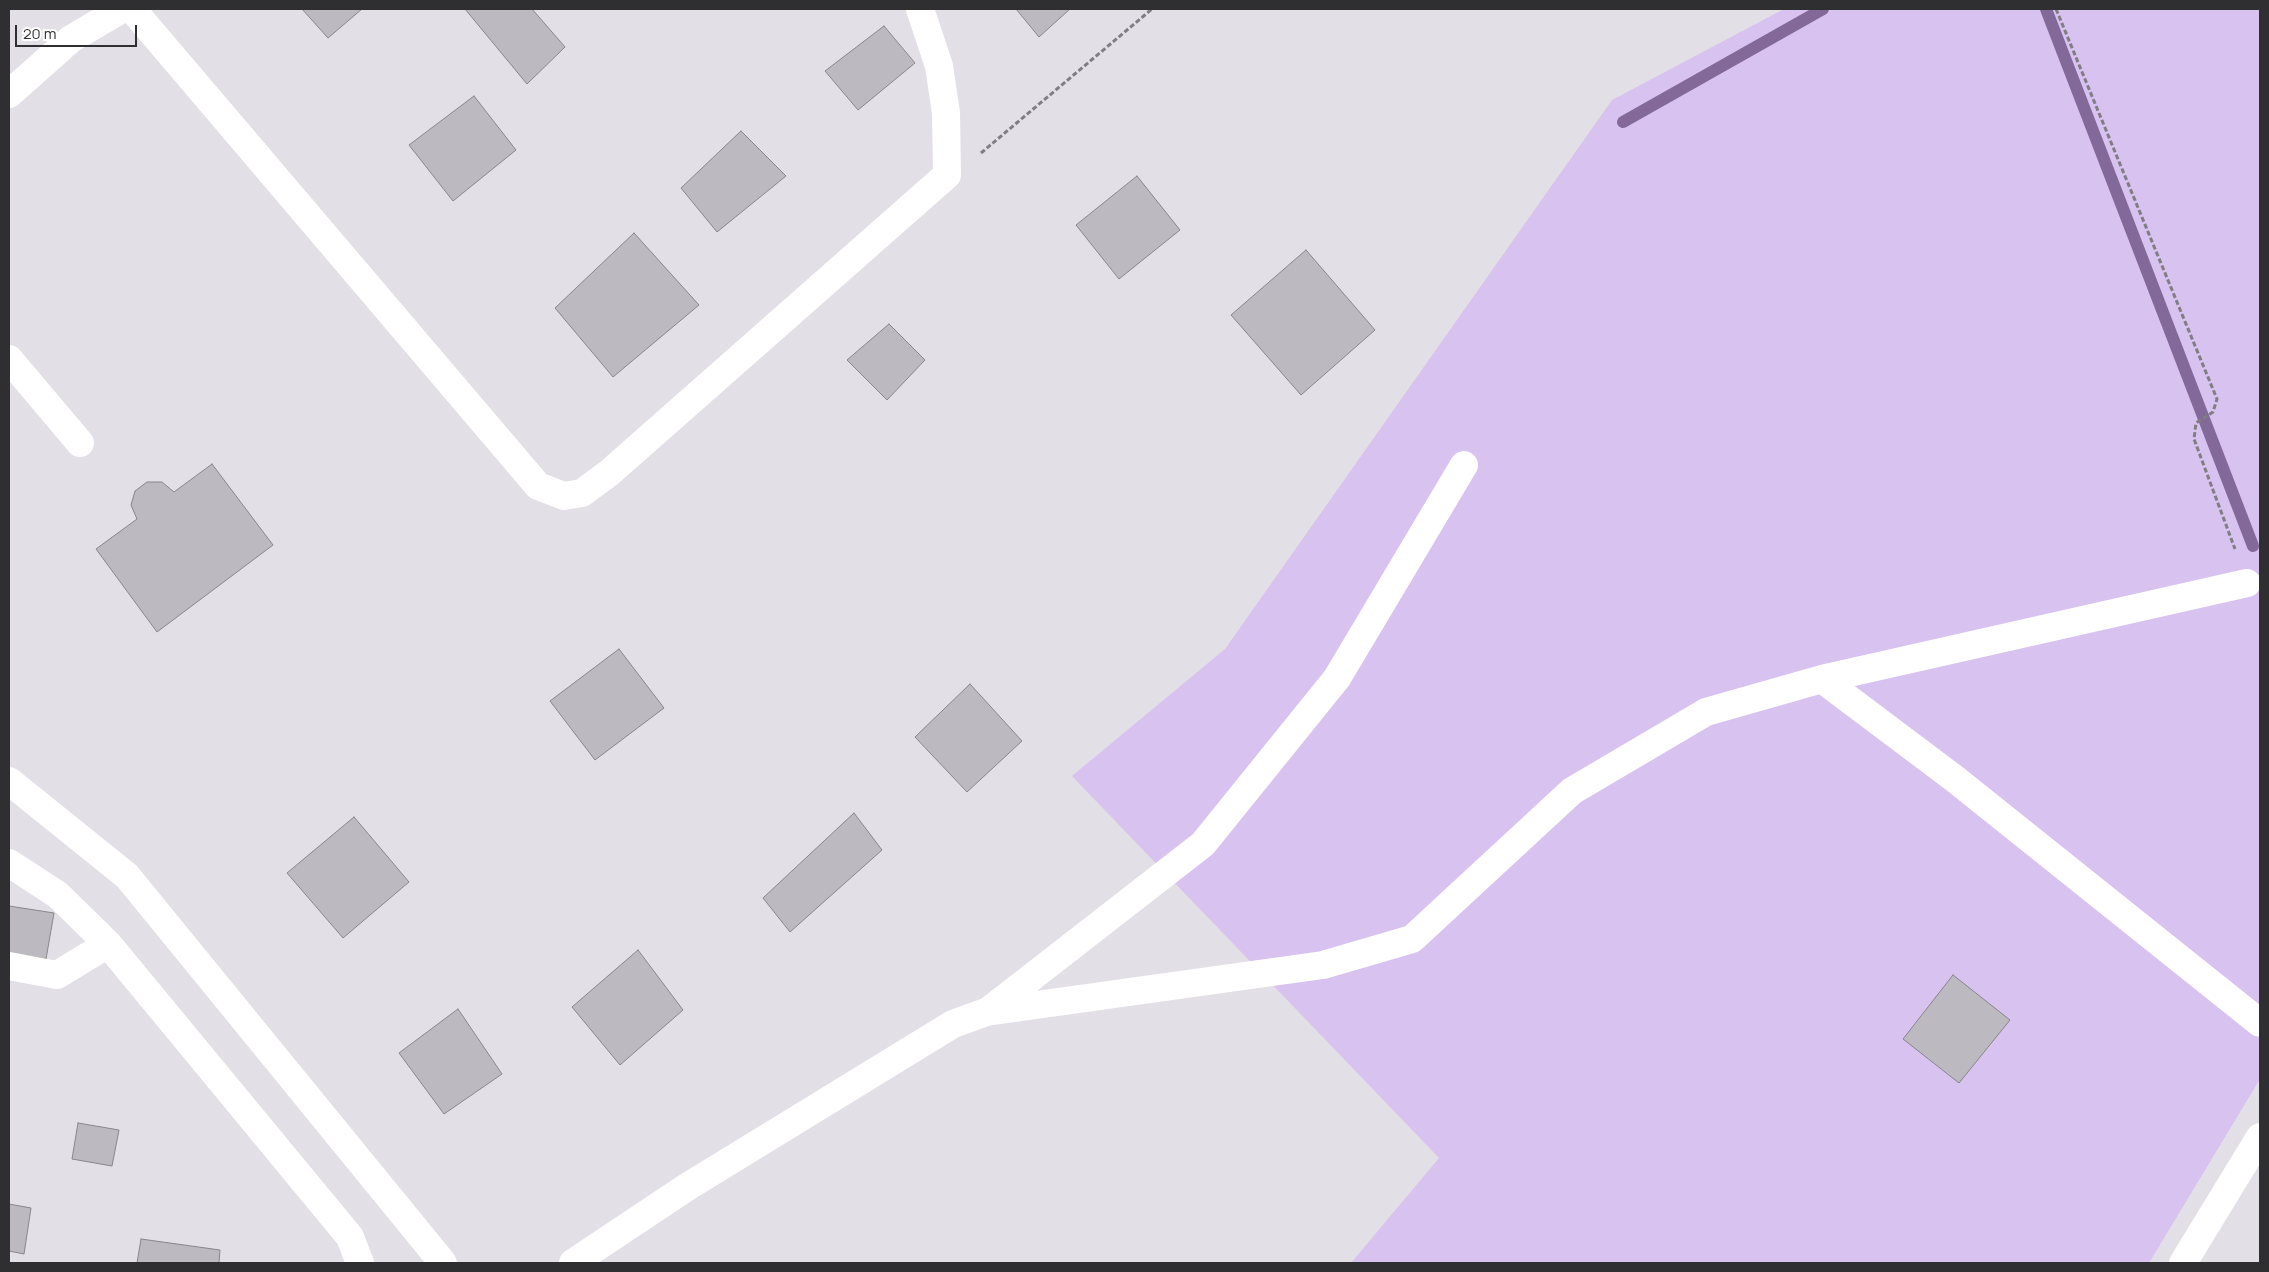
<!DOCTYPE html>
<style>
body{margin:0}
#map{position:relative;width:2269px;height:1272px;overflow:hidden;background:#e2dfe6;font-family:Manrope,sans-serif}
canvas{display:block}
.frame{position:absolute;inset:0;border:10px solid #2f2e30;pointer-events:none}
.scale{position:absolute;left:15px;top:25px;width:122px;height:22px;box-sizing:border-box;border:2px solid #2f2e30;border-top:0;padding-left:6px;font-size:15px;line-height:18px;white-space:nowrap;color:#2f2e30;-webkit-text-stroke:4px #fff;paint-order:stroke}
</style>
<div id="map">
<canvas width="2269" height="1272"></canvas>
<div class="frame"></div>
<div class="scale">20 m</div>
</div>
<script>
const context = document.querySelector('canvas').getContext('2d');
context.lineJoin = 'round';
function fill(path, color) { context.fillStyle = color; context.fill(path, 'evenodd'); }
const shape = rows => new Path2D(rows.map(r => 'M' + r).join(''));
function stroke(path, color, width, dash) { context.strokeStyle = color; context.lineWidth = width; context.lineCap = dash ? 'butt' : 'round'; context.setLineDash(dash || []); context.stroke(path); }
const green = shape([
 [1784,9,2260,9,2260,1079,2149,1263,1351,1263,1439,1158,1072,776,1225,649,1612,100]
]);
const stream = shape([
 [2046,9,2253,546],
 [1623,122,1823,9]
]);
const building = shape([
 [302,9,362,9,328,38,302,9],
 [465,9,532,9,565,47,527,84,465,9],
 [1016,9,1070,9,1039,37,1016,9],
 [884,26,915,63,858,110,825,71,884,26],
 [474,96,516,150,453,201,409,145,474,96],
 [741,131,786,176,717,232,681,188,741,131],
 [1137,176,1180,230,1119,279,1076,225,1137,176],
 [634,233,699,305,613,377,555,308,634,233],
 [1306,250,1375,330,1301,395,1231,315,1306,250],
 [889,324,925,360,887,400,847,360,889,324],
 [212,464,273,545,157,632,96,549,137,519,131,505,135,491,147,482,162,482,174,492,212,464],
 [619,649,664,708,595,760,550,701,619,649],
 [970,684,1022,741,967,792,915,737,970,684],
 [854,813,882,850,790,932,763,898,854,813],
 [354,817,409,882,343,938,287,873,354,817],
 [9,906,54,913,46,959,9,953,9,906],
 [638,950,683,1010,620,1065,572,1007,638,950],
 [1953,975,2010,1020,1959,1083,1903,1039,1953,975],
 [458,1009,502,1074,444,1114,399,1053,458,1009],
 [78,1123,119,1130,112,1166,72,1159,78,1123],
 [9,1204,31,1208,24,1254,9,1251,9,1204],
 [141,1239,220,1250,219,1263,137,1263,141,1239]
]);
const path = shape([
 [2056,9,2217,399,2213,412,2196,423,2194,439,2235,549],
 [981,153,1152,9]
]);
const minor = shape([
 [132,9,538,486,564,496,582,493,609,473,947,175,946,113,939,66,920,9],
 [9,94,71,39,122,9],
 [9,359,80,443],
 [1822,679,2247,583],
 [9,781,127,876,443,1263],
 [9,863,58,895,108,944,350,1237,360,1263],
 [9,966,57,975,108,944],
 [987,1012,1203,844,1337,678,1464,465],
 [573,1263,687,1187,953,1024,986,1012,1323,965,1412,939,1572,791,1706,712,1822,679,1955,779,2260,1023],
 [2183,1263,2260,1137]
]);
fill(green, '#d8c2f0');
stroke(stream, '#82699a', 12);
fill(building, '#bcb9c0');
stroke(building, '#88858b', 1);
stroke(path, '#807e82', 3, [5, 2.5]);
stroke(minor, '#fff', 28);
</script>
